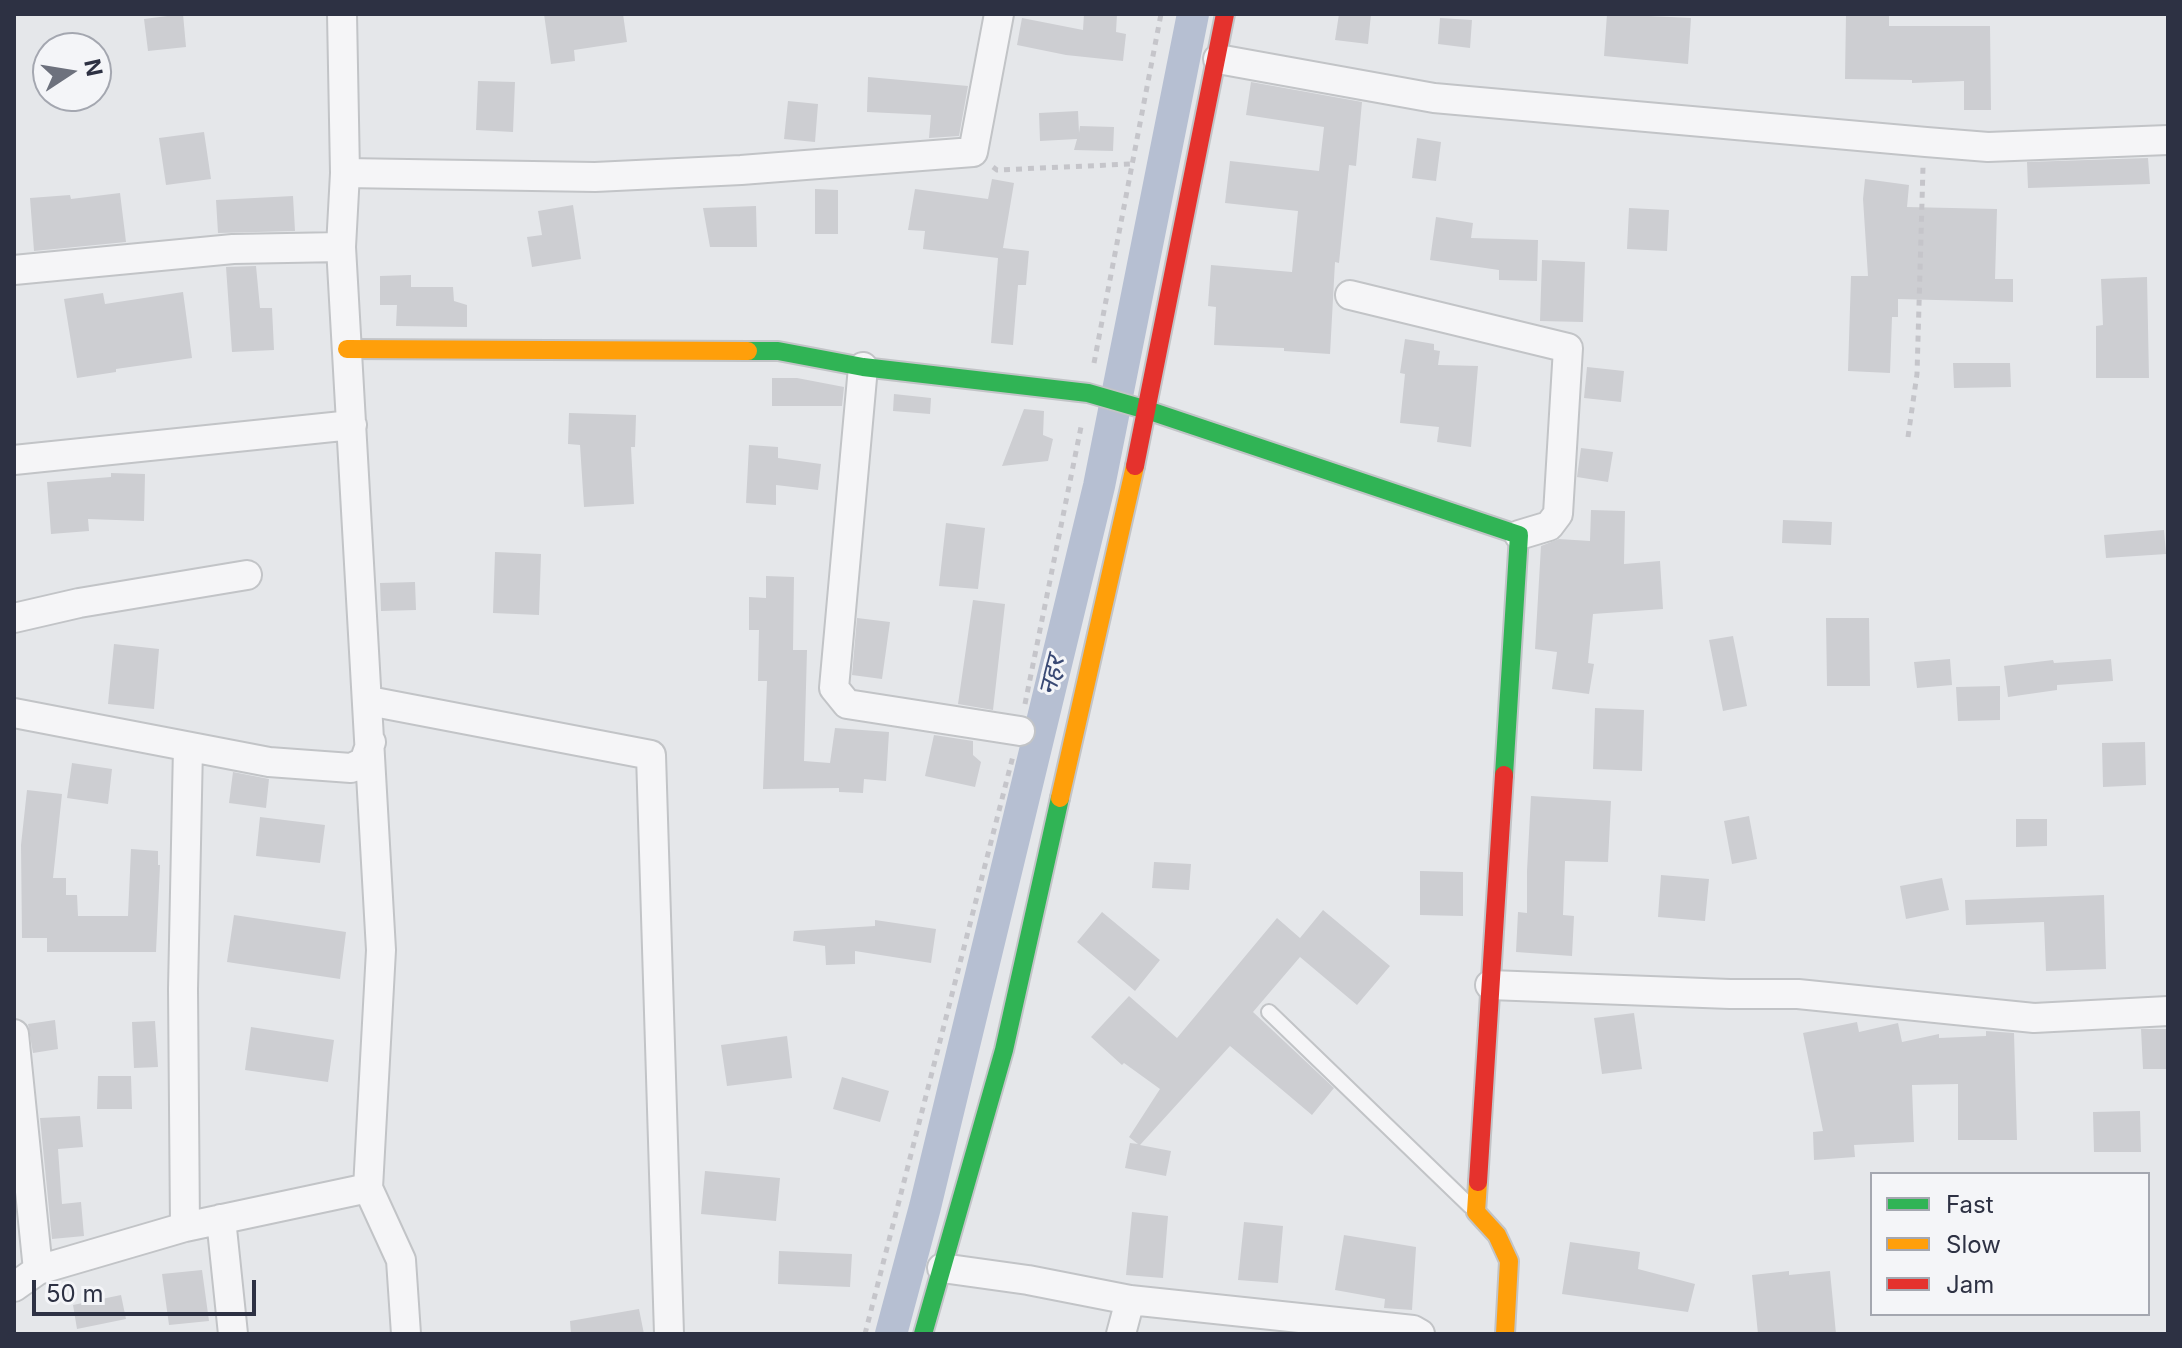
<!DOCTYPE html>
<meta charset="utf-8">
<style>
body{margin:0}
#map{position:relative;width:2182px;height:1348px;overflow:hidden;background:#e5e7ea;font-family:Inter,sans-serif}
canvas{display:block}
.frame{position:absolute;inset:0;border:16px solid #2d3143;pointer-events:none}
.legend{position:absolute;left:1870px;top:1172px;width:280px;height:144px;box-sizing:border-box;background:#f4f5f8;border:2px solid #a4a7b0;margin:0;padding:10px 14px;list-style:none;font-size:24px;color:#2d3143}
.legend li{display:flex;align-items:center;gap:16px;height:40px}
.legend b{width:40px;border:2px solid #a4a7b0}
.north{position:absolute;left:32px;top:32px;width:80px;height:80px;box-sizing:border-box;background:#f4f5f8;border:2px solid #a4a7b0;border-radius:50%;rotate:78deg;font-size:22px;font-weight:700;line-height:32px;text-align:center;color:#2d3143}
.north::after{content:'';display:block;margin:auto;width:28px;height:36px;background:#6d717d;clip-path:polygon(50% 0,100% 100%,50% 72%,0 100%)}
.scale{position:absolute;left:32px;top:1280px;width:224px;height:36px;box-sizing:border-box;border:4px solid #2d3143;border-top:0;padding-left:10px;font-size:24px;line-height:28px;white-space:nowrap;color:#2d3143;-webkit-text-stroke:6px #f4f5f8;paint-order:stroke}
</style>
<div id="map">
<canvas width="2182" height="1348"></canvas>
<div class="frame"></div>
<ul class="legend">
<li><b style="height:10px;background:#30b455"></b>Fast</li>
<li><b style="height:10px;background:#ff9f0a"></b>Slow</li>
<li><b style="height:10px;background:#e5322d"></b>Jam</li>
</ul>
<div class="north">N</div>
<div class="scale">50 m</div>
</div>
<script>
const context = document.querySelector('canvas').getContext('2d');
context.lineJoin = 'round';
const shape = rows => new Path2D(rows.map(r => 'M' + r).join(''));
function stroke(path, color, width, dash) { context.strokeStyle = color; context.lineWidth = width; context.lineCap = dash ? 'butt' : 'round'; context.setLineDash(dash || []); context.stroke(path); }
function fill(path, color) { context.fillStyle = color; context.fill(path, 'evenodd'); }
function drawText(font, color, halo, rows, align = 'center') {
  context.font = font + ' Inter,"Noto Sans Devanagari",sans-serif'; context.lineWidth = 6; context.setLineDash([]); context.textBaseline = 'middle'; context.strokeStyle = halo; context.fillStyle = color; for (const [text, x, y, turn = 0] of rows) {
    context.save(); context.translate(x, y); context.rotate((+turn || 0) * Math.PI / 180); context.textAlign = isNaN(turn) ? turn : align; if (halo) context.strokeText(text, 0, 0); context.fillText(text, 0, 0); context.restore();
  }
}
const canal = shape([
 [891,1334,925,1207,1099,486,1193,14]
]);
const building = shape([
 [183,14,186,47,148,51,144,19],
 [544,14,623,14,627,42,574,50,575,61,551,64],
 [1084,14,1117,14,1116,32,1126,34,1123,61,1066,55,1017,45,1022,18,1083,30],
 [1339,14,1371,14,1368,44,1335,40],
 [1607,14,1691,18,1688,64,1604,56],
 [1846,14,1889,14,1889,26,1990,26,1991,110,1964,110,1964,81,1912,83,1912,80,1845,79],
 [1440,18,1472,20,1470,48,1438,44],
 [868,77,968,86,959,136,929,138,931,115,867,112],
 [478,81,515,82,513,132,476,130],
 [1251,82,1362,102,1356,166,1349,165,1339,263,1335,262,1330,354,1284,351,1284,348,1214,345,1216,307,1208,306,1211,265,1292,272,1298,211,1225,203,1230,161,1319,171,1324,127,1246,115],
 [788,101,818,104,815,142,784,139],
 [1078,111,1079,133,1080,126,1114,127,1113,151,1074,150,1077,139,1040,141,1039,113],
 [204,132,211,179,166,185,159,138],
 [1417,138,1441,142,1436,181,1412,178],
 [2148,158,2150,184,2028,188,2027,162],
 [992,179,1014,183,1003,248,1029,251,1026,285,1018,285,1013,345,991,343,998,258,923,249,925,231,908,230,915,189,988,199],
 [1865,179,1909,185,1907,207,1997,209,1995,279,2013,279,2013,302,1898,299,1898,317,1892,317,1890,373,1848,371,1851,276,1868,276,1863,199],
 [815,189,838,190,838,234,815,234],
 [120,193,126,242,34,251,30,198,70,195,71,199],
 [293,196,295,231,218,233,216,200],
 [573,205,581,259,532,267,527,237,542,235,538,211],
 [756,206,757,247,710,247,703,208],
 [1629,208,1669,210,1667,251,1627,249],
 [1436,217,1473,223,1471,238,1538,240,1537,281,1499,280,1499,270,1430,260],
 [1542,260,1585,262,1583,322,1540,321],
 [256,266,260,308,272,308,274,350,232,352,226,267],
 [411,275,411,287,453,287,454,301,467,305,467,327,396,326,397,305,380,305,380,276],
 [2147,277,2149,378,2096,378,2096,326,2103,325,2101,279],
 [183,292,192,358,116,369,116,372,77,378,64,299,103,293,105,304],
 [1405,339,1434,344,1434,350,1440,351,1438,365,1478,366,1471,447,1437,442,1439,427,1400,423,1405,374,1400,373],
 [1953,363,2010,363,2011,387,1954,388],
 [1587,367,1624,371,1621,402,1584,398],
 [772,378,797,378,844,387,842,406,772,406],
 [894,394,931,398,930,414,893,411],
 [1024,409,1044,411,1043,435,1053,439,1048,461,1002,466],
 [569,413,636,415,635,447,631,447,634,504,584,507,580,445,568,444],
 [749,445,778,447,778,458,821,464,818,490,776,485,776,505,746,503],
 [1581,448,1613,452,1608,482,1577,477],
 [111,473,145,474,144,521,88,519,89,531,51,534,47,482,111,477],
 [1591,510,1625,511,1624,564,1660,561,1663,609,1593,614,1588,663,1594,664,1589,694,1552,689,1557,652,1535,649,1541,546,1559,539,1590,541],
 [1783,520,1832,522,1831,545,1782,543],
 [946,523,985,528,978,589,939,586],
 [2164,530,2166,554,2106,558,2104,535],
 [495,552,541,554,539,615,493,613],
 [766,576,794,577,793,650,807,650,804,761,830,763,835,728,889,732,886,781,864,779,863,793,839,792,839,788,763,789,767,681,758,681,759,630,749,630,749,597,766,598],
 [415,582,416,610,381,611,380,583],
 [973,600,1005,604,993,710,958,704],
 [857,618,890,622,882,679,852,675],
 [1826,618,1869,618,1870,686,1827,686],
 [1733,636,1747,706,1723,711,1709,640],
 [114,644,159,649,154,709,108,704],
 [1950,659,1952,685,1917,688,1914,662],
 [2111,659,2113,681,2057,685,2057,690,2008,697,2004,666,2053,660,2054,663],
 [2000,686,2000,720,1958,721,1956,687],
 [1595,708,1644,710,1642,771,1593,769],
 [934,735,973,741,973,755,981,762,975,787,925,776],
 [2145,742,2146,785,2103,787,2102,743],
 [72,763,112,769,108,804,67,798],
 [233,772,269,779,266,808,229,803],
 [27,790,62,794,53,878,66,878,66,895,77,895,78,916,128,916,131,849,158,851,158,865,160,865,156,952,47,952,47,938,22,938,21,845],
 [1531,796,1611,801,1608,862,1565,861,1563,915,1574,916,1572,956,1516,952,1518,912,1527,913,1527,871],
 [1749,816,1757,859,1732,864,1724,821],
 [260,817,325,825,320,863,256,856],
 [2016,819,2047,819,2047,846,2016,847],
 [1154,862,1191,864,1189,890,1152,888],
 [1420,871,1463,872,1463,916,1420,915],
 [1661,875,1709,879,1705,921,1658,917],
 [1942,878,1949,910,1906,919,1900,886],
 [2104,895,2106,969,2046,971,2044,922,1966,925,1965,900],
 [1323,910,1390,966,1357,1005,1300,957,1253,1012,1334,1088,1312,1115,1230,1046,1140,1145,1171,1151,1166,1176,1125,1168,1130,1143,1138,1144,1129,1137,1160,1089,1124,1063,1122,1065,1091,1037,1129,996,1177,1038,1277,918,1300,938],
 [1102,912,1160,960,1135,991,1077,942],
 [234,915,346,932,340,979,227,962],
 [875,920,936,929,931,963,855,951,855,964,826,965,825,946,793,941,794,931,875,926],
 [1634,1013,1642,1069,1602,1074,1594,1018],
 [55,1020,58,1049,33,1053,28,1024],
 [155,1021,158,1067,134,1068,132,1022],
 [1857,1022,1859,1032,1898,1023,1902,1042,1939,1034,1939,1038,1986,1036,1986,1031,2014,1033,2017,1140,1958,1140,1958,1084,1912,1085,1914,1142,1854,1145,1855,1157,1814,1160,1813,1132,1823,1131,1803,1033],
 [251,1027,334,1040,328,1082,245,1070],
 [2141,1029,2168,1029,2168,1069,2143,1069],
 [787,1036,792,1078,727,1086,721,1045],
 [98,1076,131,1076,132,1109,97,1109],
 [842,1077,889,1091,880,1122,833,1109],
 [2140,1111,2141,1152,2094,1152,2093,1112],
 [80,1116,83,1147,58,1149,62,1204,81,1202,84,1236,52,1239,40,1118],
 [705,1171,780,1178,776,1221,701,1214],
 [1132,1212,1168,1216,1163,1278,1126,1275],
 [1244,1222,1283,1226,1278,1283,1238,1280],
 [1344,1235,1416,1247,1412,1310,1384,1308,1385,1299,1335,1290],
 [1570,1242,1640,1252,1638,1269,1695,1284,1688,1312,1562,1294],
 [779,1251,852,1254,850,1287,778,1284],
 [202,1270,209,1321,169,1325,162,1274],
 [1789,1271,1789,1275,1830,1271,1836,1334,1758,1334,1752,1275],
 [121,1295,126,1319,77,1329,73,1305],
 [639,1309,644,1334,571,1334,570,1321]
]);
const path = shape([
 [993,167,997,170,1131,164],
 [1094,363,1161,14],
 [1908,437,1917,374,1923,167],
 [1025,704,1081,427],
 [865,1334,1013,756]
]);
const lane = shape([
 [1269,1012,1470,1206]
]);
const street = shape([
 [1218,59,1434,98,1926,142,1988,147,2168,140],
 [345,173,595,177,741,170,973,152,999,14],
 [14,270,233,249,341,247],
 [1350,295,1568,348,1558,514,1549,526,1519,535],
 [863,367,834,688,847,704,1020,731],
 [14,460,352,425],
 [14,618,79,603,247,575],
 [369,701,651,755,669,1334],
 [14,713,269,762,351,768,364,762,371,742],
 [1490,985,1730,994,1798,994,2034,1018,2168,1011],
 [14,1034,38,1270],
 [368,1188,401,1260,406,1334],
 [221,1219,233,1334],
 [185,1227,183,989,188,747],
 [942,1268,1028,1280,1130,1300,1413,1330,1420,1334],
 [14,1287,38,1270,185,1227,368,1188,381,950,341,247,345,173,342,14],
 [1121,1334,1130,1300]
]);
const fast = shape([
 [748,351,778,351,863,367,1088,393,1147,410,1519,535,1504,775],
 [923,1334,1004,1050,1060,798]
]);
const slow = shape([
 [347,349,748,351],
 [1060,798,1135,466],
 [1478,1182,1476,1212,1497,1235,1509,1261,1505,1334]
]);
const jam = shape([
 [1135,466,1225,14],
 [1478,1182,1504,775]
]);
const waterNames = [
 ["नहर",1052,676,-76]
];
stroke(canal, '#b6bfd2', 32);
fill(building, '#cdced2');
stroke(lane, '#c2c4c7', 18);
stroke(street, '#c2c4c7', 32);
stroke(fast, '#c2c4c7', 22);
stroke(slow, '#c2c4c7', 22);
stroke(jam, '#c2c4c7', 22);
stroke(path, '#c5c5ca', 5, [6, 6]);
stroke(lane, '#f5f5f7', 14);
stroke(street, '#f5f5f7', 28);
stroke(fast, '#30b455', 18);
stroke(slow, '#ff9f0a', 18);
stroke(jam, '#e5322d', 18);
drawText('italic 26px', '#394974', '#f4f5f8', waterNames);
</script>
